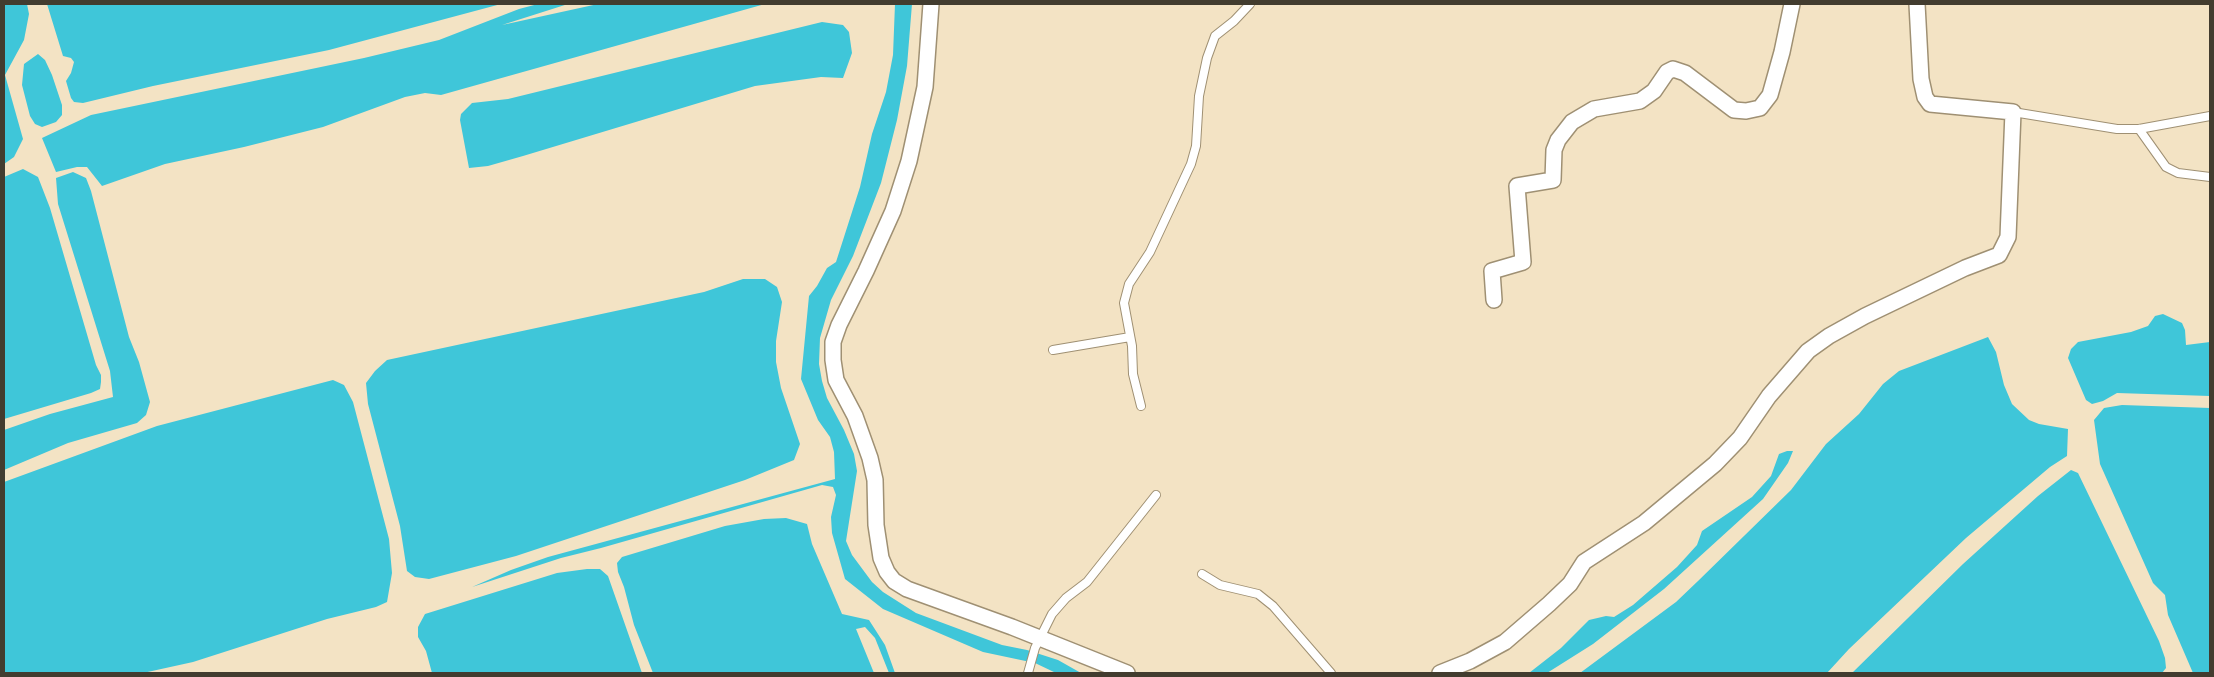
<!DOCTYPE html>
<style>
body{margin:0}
#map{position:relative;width:2214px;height:677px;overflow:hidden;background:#f3e3c4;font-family:"Archivo Narrow",sans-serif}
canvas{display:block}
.frame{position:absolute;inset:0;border:5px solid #423c2f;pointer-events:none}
</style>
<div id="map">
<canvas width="2214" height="677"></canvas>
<div class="frame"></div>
</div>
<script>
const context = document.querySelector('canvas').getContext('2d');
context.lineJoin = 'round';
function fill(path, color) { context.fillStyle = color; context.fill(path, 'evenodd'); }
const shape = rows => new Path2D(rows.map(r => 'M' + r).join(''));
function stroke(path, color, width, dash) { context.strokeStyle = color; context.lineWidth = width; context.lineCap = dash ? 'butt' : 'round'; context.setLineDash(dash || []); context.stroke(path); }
const water = shape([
 [4,4,27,4,29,14,24,40,5,75,23,139,14,157,4,164],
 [47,4,501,4,329,50,153,86,83,103,74,102,71,98,66,81,71,73,74,62,71,58,63,56],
 [538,4,568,4,502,25,598,4,765,4,441,95,425,93,405,97,323,127,244,147,165,164,102,186,87,167,77,167,56,172,42,138,91,115,364,58,439,40,519,9],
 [895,4,912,4,907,66,897,120,881,183,853,256,831,300,820,338,819,364,822,381,827,398,844,430,854,454,857,471,846,541,852,555,872,582,883,592,916,613,1002,645,1027,650,1058,660,1081,673,1056,673,1035,663,983,652,883,609,845,579,832,533,831,517,836,495,833,487,822,485,601,548,561,558,472,587,511,570,548,557,835,479,834,452,830,437,818,420,801,379,809,296,817,286,827,268,836,262,860,187,872,134,886,92,893,55],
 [822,22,843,25,849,32,852,53,843,78,821,77,755,86,523,156,488,166,469,168,460,120,461,114,472,103,508,99],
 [38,54,45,60,52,75,62,105,62,115,56,122,42,127,35,124,30,116,22,85,24,64],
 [23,169,38,177,50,208,96,365,101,375,101,382,100,389,91,393,4,419,4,177],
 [73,172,86,178,91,191,129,337,139,362,150,402,146,415,137,423,68,443,4,470,4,430,50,414,113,397,110,371,58,204,56,178],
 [743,279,765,279,777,287,782,302,776,341,776,362,781,388,800,444,794,460,745,480,516,556,429,579,415,577,407,571,400,526,368,404,366,383,375,371,387,360,704,292],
 [2163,314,2182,323,2185,330,2186,345,2210,342,2210,396,2117,393,2103,401,2092,404,2086,400,2068,358,2071,349,2078,342,2131,332,2148,326,2155,316],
 [1988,337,1996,352,2004,385,2012,404,2029,420,2039,424,2068,429,2067,456,2050,467,1966,538,1849,649,1827,673,1580,673,1676,602,1698,581,1791,490,1826,444,1859,414,1883,384,1899,371],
 [333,380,344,385,353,402,389,539,392,573,387,602,376,607,327,619,193,662,143,673,4,673,4,482,157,426],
 [2122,405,2210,408,2210,673,2193,673,2168,615,2165,595,2153,583,2100,464,2094,420,2104,408],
 [1787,451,1793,451,1788,463,1763,499,1664,589,1593,644,1547,673,1529,673,1561,648,1589,620,1606,616,1614,617,1633,605,1677,567,1697,545,1702,531,1752,497,1771,476,1779,454],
 [2071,470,2078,473,2159,641,2165,658,2166,668,2162,673,1852,673,1963,564,2038,496],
 [786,518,807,524,812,544,842,614,869,620,885,645,895,673,889,673,875,638,865,627,856,629,874,673,653,673,634,625,624,587,618,572,617,563,622,557,725,526,764,519],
 [587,569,600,569,608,576,642,673,432,673,426,651,418,637,418,627,425,614,557,573]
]);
const lane = shape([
 [2013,112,2117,129,2139,129,2210,116],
 [2139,129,2166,167,2178,173,2210,177],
 [1053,350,1130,337],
 [1141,406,1133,374,1132,346,1124,303,1129,284,1150,252,1191,164,1196,146,1199,96,1207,58,1215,36,1234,21,1250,4],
 [1202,574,1220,585,1258,594,1273,606,1331,673],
 [1028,673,1035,648,1052,614,1066,598,1087,582,1156,495]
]);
const street = shape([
 [931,4,925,87,909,161,893,211,866,271,839,325,833,342,833,360,836,380,855,416,870,458,875,480,876,525,881,558,887,572,894,581,907,589,1012,627,1127,673],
 [1494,300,1492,271,1523,262,1517,186,1553,180,1554,150,1558,140,1572,122,1594,109,1640,101,1654,91,1667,72,1673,69,1685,73,1734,110,1746,111,1760,108,1770,95,1782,52,1792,4],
 [1440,673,1470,661,1505,642,1549,604,1570,584,1584,562,1644,523,1715,464,1740,438,1769,396,1808,351,1829,336,1865,316,1965,268,1999,255,2008,237,2013,112,1930,104,1925,97,1921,79,1917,4]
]);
fill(water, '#3fc6d9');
stroke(lane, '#9f9073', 10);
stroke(street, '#9f9073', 18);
stroke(lane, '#fff', 8);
stroke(street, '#fff', 15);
</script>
